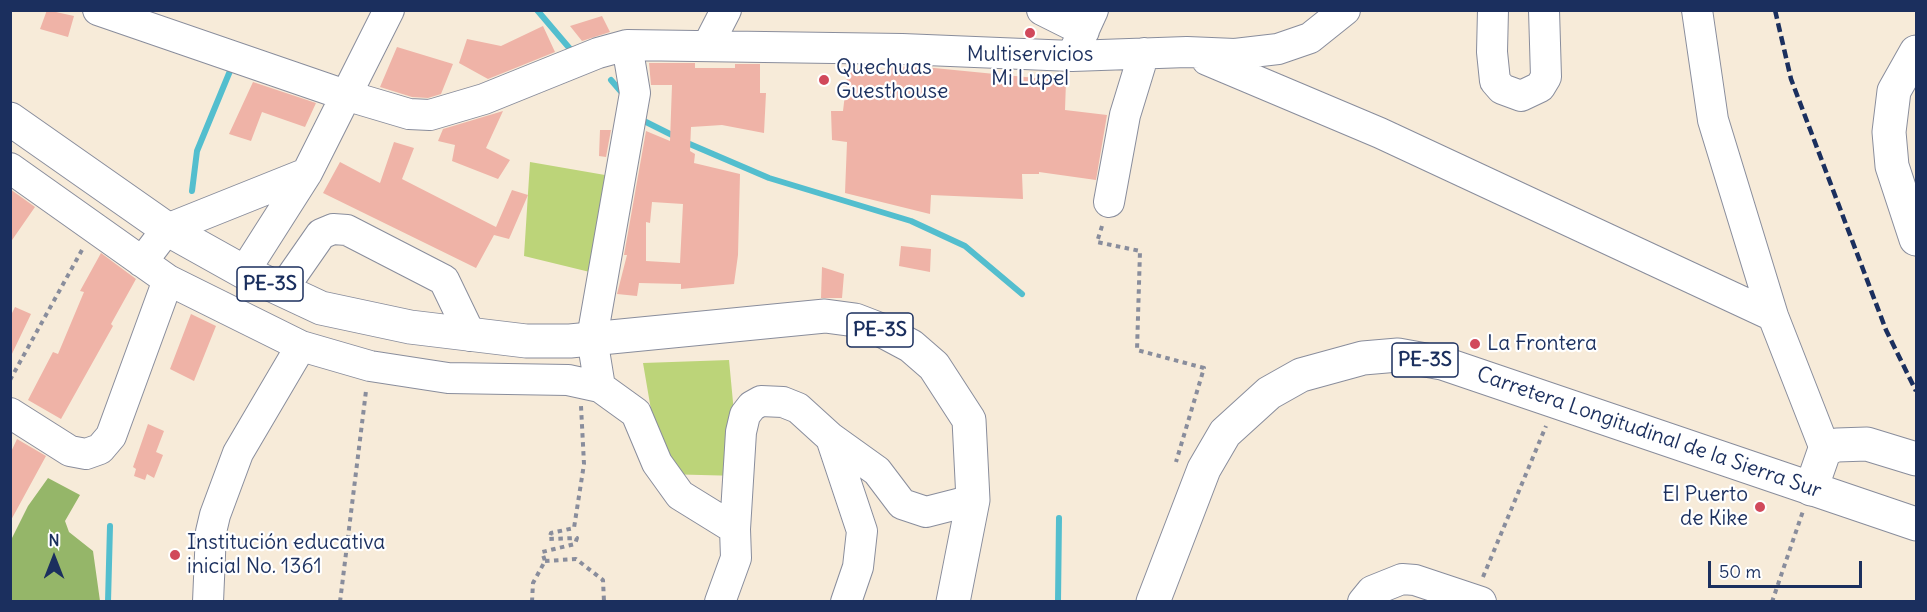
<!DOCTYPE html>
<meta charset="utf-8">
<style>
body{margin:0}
#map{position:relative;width:1927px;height:612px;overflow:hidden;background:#f7ebd9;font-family:Delius,sans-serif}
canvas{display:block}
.frame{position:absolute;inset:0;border:12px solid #1b2f5e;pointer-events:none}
.north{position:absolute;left:24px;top:528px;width:60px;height:60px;-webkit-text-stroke:4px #fff;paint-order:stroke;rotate:0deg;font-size:16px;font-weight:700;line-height:24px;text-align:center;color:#1b2f5e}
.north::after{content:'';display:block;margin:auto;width:21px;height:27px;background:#1b2f5e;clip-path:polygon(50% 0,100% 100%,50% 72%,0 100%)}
.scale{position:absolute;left:1708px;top:561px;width:154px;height:27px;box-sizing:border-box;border:3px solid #1b2f5e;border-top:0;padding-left:8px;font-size:18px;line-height:21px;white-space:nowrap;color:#1b2f5e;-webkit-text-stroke:4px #fff;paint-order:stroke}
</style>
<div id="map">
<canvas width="1927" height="612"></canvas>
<div class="frame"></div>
<div class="north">N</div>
<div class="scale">50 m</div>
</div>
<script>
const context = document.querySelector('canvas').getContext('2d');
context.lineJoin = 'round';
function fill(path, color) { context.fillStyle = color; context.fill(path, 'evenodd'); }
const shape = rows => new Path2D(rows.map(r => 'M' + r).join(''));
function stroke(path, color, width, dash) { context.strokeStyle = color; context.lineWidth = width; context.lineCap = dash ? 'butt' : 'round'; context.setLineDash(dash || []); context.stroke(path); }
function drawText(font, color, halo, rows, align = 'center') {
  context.font = font + ' Delius,sans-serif'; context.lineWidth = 4.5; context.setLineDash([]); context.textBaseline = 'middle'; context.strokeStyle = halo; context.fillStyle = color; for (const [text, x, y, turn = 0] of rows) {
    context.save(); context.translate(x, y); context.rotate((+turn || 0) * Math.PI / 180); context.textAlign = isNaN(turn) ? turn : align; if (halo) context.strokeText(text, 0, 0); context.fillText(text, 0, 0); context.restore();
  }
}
const green = shape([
 [530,162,605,175,598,274,524,256],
 [729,360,740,476,662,474,643,363]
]);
const forest = shape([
 [48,478,80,495,65,521,69,532,93,551,100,601,11,601,11,540,28,506]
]);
const stream = shape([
 [537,10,571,50],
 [611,80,623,94],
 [642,120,676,137],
 [685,142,769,178,911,221,965,246,1022,294],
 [192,191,197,151,230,71],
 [108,602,110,526],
 [1058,602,1059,518]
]);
const building = shape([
 [47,10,74,16,68,37,40,29],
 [602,16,610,32,582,41,570,26],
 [543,26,555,52,488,79,459,63,467,39,501,46],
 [397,47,453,64,441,94,428,98,412,97,380,87],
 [649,63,695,63,695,68,735,68,735,64,760,64,760,93,766,93,764,133,722,125,691,127,690,151,695,154,694,163,740,174,738,255,734,284,681,289,681,284,639,283,637,296,617,294,627,255,624,255,646,131,670,141,672,85,651,85],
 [652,202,683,204,680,263,646,261,646,222,650,223],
 [889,66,934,68,1066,81,1065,110,1107,115,1096,180,1039,172,1039,174,1022,174,1023,199,931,195,930,214,845,193,847,142,832,140,831,111,843,111,848,69,889,70],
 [253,82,316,103,305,127,262,112,251,141,229,134],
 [503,111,486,148,510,160,498,179,452,161,455,145,438,141,443,129],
 [600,130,611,130,606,157,599,156],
 [394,142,414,148,402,179,496,227,512,190,528,195,509,239,494,235,476,268,323,193,340,162,380,183],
 [10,189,35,207,10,243],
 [901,246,931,249,930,272,899,266],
 [101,253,136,279,111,324,113,326,61,419,28,400,53,352,58,354,84,292,80,291],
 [822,267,844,274,842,298,821,298],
 [15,307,31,314,10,358,10,317],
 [191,314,216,326,194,381,170,369],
 [148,424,164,431,156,452,163,455,154,478,147,474,145,480,134,476,136,469,133,467],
 [17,439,46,456,10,522,10,454]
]);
const path = shape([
 [1102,226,1097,242,1140,251,1137,350,1204,368,1176,462],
 [10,380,82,250],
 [545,561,576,559,603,580,604,602],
 [1483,577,1546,426],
 [340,602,366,391],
 [532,602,533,583,545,561,542,552,575,544,577,538,549,539,551,533,574,528,584,464,581,406],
 [1772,602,1803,511]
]);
const minor = shape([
 [98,10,345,95,409,114,430,115,484,99,598,53,627,45,902,49,1072,56,1187,52,1235,54,1278,49,1310,38,1345,10],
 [1042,10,1084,31],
 [1493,10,1492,52,1495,81,1502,89,1521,96,1540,87,1546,77,1544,10],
 [1697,10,1713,120,1773,316,1825,449],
 [708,45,726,10],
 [1072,56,1093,10],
 [1207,60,1380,133,1773,316],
 [10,168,168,280,301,346,370,366,448,378,568,380,600,387,636,413,657,463,680,495,735,529,741,432,745,415,752,406,761,401,783,402,798,408,831,438,877,471,902,504,926,512,973,500],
 [1109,202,1125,115,1144,53],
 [142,262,167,229,307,173],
 [244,272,307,173,389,10],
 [282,290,321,234,333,229,347,230,444,280,471,336],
 [600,387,592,338,635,93,627,45],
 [10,413,70,451,86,454,100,449,111,436,168,280],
 [831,438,862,531,858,567,846,602],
 [208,602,211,532,215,515,238,453,301,346],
 [720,602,736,558,735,529],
 [1363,602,1372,591,1402,579,1415,580,1481,602]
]);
const major = shape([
 [1916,52,1894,91,1889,132,1892,166,1916,239],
 [1811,489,1825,449,1837,445,1867,444,1916,459]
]);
const highway = shape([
 [10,119,167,229,244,272,321,308,410,327,526,341,570,341,825,316,855,320,881,330,911,346,934,366,969,420,973,500,953,602],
 [1153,602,1204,469,1225,433,1269,393,1301,375,1363,358,1398,355,1442,363,1916,524]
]);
const rail = shape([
 [1775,10,1791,79,1886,330,1916,391]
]);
const markers = [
 [1030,33,6,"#d1495b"],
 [824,80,6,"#d1495b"],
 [1475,344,6,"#d1495b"],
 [1760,507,6,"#d1495b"],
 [175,555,6,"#d1495b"]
];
const shields = [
 [270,284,66],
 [880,330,66],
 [1425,360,66]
];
const shieldNames = [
 ["PE-3S",270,284],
 ["PE-3S",880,330],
 ["PE-3S",1425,360]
];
const poiNames = [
 ["Multiservicios",1030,55,"center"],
 ["Mi Lupel",1030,79,"center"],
 ["Quechuas",836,68],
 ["Guesthouse",836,92],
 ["La Frontera",1487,344],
 ["El Puerto",1748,495,"right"],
 ["de Kike",1748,519,"right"],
 ["Institución educativa",187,543],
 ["inicial No. 1361",187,567]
];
const streetNames = [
 ["Carretera Longitudinal de la Sierra Sur",1649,433,19]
];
fill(green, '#bcd479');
fill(forest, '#95b669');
stroke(stream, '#53bece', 6);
fill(building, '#efb3a7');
stroke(minor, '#898d9c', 32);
stroke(major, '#898d9c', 35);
stroke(highway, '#898d9c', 35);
stroke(path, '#898d9c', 4, [4.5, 4.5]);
stroke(minor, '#fff', 30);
stroke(major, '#fff', 33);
stroke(highway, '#fff', 33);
stroke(rail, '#1b2f5e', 4.5, [9, 4.5]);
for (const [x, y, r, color] of markers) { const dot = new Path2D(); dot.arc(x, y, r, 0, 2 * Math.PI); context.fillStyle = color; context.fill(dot); stroke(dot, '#fff', 2); }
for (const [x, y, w] of shields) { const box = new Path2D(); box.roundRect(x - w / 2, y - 17, w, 34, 4.5); context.fillStyle = '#fff'; context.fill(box); stroke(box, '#1b2f5e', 1.5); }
drawText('bold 20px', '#1b2f5e', null, shieldNames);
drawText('21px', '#1b2f5e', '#fff', poiNames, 'left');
drawText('21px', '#1b2f5e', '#fff', streetNames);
</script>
